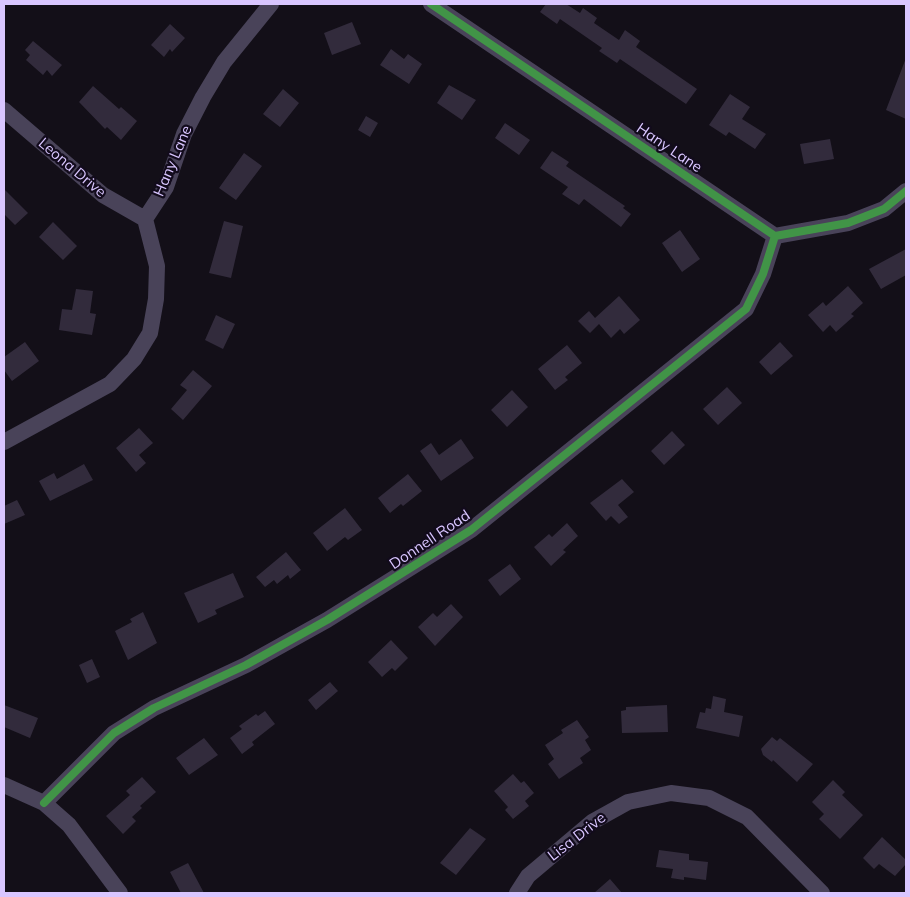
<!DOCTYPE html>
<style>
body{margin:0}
#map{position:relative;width:910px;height:897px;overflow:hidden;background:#130f18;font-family:Mulish,sans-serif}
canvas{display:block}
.frame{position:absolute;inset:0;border:5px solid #d9c6ff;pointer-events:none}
</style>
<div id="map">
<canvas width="910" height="897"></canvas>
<div class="frame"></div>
</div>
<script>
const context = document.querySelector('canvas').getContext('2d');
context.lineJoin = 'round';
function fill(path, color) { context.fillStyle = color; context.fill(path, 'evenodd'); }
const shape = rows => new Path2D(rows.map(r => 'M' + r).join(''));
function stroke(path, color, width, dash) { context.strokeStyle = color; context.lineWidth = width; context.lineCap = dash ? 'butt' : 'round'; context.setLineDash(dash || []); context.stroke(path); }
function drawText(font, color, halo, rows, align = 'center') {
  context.font = font + ' Mulish,sans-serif'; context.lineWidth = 4.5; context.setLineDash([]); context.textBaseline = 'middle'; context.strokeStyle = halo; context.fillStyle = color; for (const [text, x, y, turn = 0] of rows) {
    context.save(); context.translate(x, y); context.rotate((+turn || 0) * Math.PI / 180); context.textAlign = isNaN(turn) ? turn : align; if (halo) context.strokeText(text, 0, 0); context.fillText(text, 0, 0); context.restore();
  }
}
const building = shape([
 [546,4,566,4,580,13,583,8,597,18,594,23,619,40,625,30,640,41,636,47,697,89,686,104,620,59,617,63,599,51,602,48,560,19,557,24,540,12],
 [352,22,361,44,332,55,324,33],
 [170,24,185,38,172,52,170,49,164,57,151,45],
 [33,41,62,65,52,76,47,70,43,75,26,60,30,55,25,50],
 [391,49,404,59,408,54,422,64,409,84,380,65],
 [906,58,906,119,886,110],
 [449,85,476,100,462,120,437,103],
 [93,86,119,109,121,107,137,121,121,140,107,127,105,129,79,102],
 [283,89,299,103,280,127,263,114],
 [730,94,750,107,742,119,766,134,755,149,729,132,726,136,709,125],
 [366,116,378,123,370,137,358,130],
 [505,123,530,140,519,155,495,138],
 [830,139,834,159,804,164,800,144],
 [552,151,569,162,566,166,625,206,623,208,631,214,621,227,584,199,579,205,562,194,568,187,540,168],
 [244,153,262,166,236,200,219,188],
 [4,189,28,213,15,225,4,214],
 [224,221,243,226,231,278,209,273],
 [53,222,77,246,63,260,39,237],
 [680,230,700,259,682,272,662,243],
 [906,249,906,275,881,289,869,269],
 [848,286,863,303,851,314,854,316,836,332,830,325,823,332,808,315,823,302,826,306],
 [76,289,93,291,90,313,96,314,92,335,59,330,62,309,72,310],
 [619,296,640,320,624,334,620,329,611,338,599,324,590,333,578,321,589,311,595,318],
 [216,315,235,324,223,349,205,340],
 [25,342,39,361,12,381,4,370,4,357],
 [780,342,793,356,771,375,759,362],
 [567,345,582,363,565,377,568,380,555,390,538,369],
 [193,370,212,386,183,420,171,409,187,390,180,385],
 [727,387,742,403,718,425,703,409],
 [512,390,528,407,507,427,491,410],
 [139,428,153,443,139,455,146,463,136,472,116,448],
 [672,431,685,445,664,465,651,451],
 [461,439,474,458,441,481,420,451,431,443,439,455],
 [84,464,93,480,50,501,39,481,54,473,57,479],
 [408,474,422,491,403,506,401,504,390,513,378,498],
 [622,479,634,492,618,505,628,517,619,524,611,516,606,521,590,503],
 [17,500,25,515,4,524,4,506],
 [345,508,362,530,348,540,345,537,327,551,313,533],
 [567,523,578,536,563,550,566,552,551,566,534,547,549,534,552,537],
 [286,552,301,570,290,579,288,575,277,584,274,580,265,587,256,577],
 [510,564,521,579,500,596,488,580],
 [233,573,244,597,215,610,217,614,198,623,184,593],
 [451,604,463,617,435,646,418,627,433,613,437,617],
 [143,612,157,643,128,660,115,631,132,622,130,619],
 [391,640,408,658,395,671,392,668,382,677,368,662],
 [92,659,100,677,87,683,79,665],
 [330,682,338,691,316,710,308,700],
 [713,696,726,699,724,712,743,716,739,737,696,728,700,712,705,713,706,708,711,709],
 [4,705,38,718,30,738,4,727],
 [667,705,668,732,622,733,621,711,626,710,626,707],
 [265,711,275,724,252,742,254,745,242,754,230,738,242,729,239,726,256,714,258,716],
 [577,720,589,737,585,740,591,750,580,758,583,763,559,779,548,764,554,759,545,745,563,733,561,730],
 [772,737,777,741,780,738,813,764,797,782,773,760,772,762,763,755,761,749],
 [204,738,218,755,189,775,176,758],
 [513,774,521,783,524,781,534,793,525,801,529,806,513,819,505,810,508,807,494,791],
 [142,777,156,792,140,806,142,808,132,817,136,821,123,834,106,816,130,795,126,791],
 [833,780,845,792,842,795,863,815,840,839,819,819,824,814,812,802],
 [470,828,486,839,456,875,440,863],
 [882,837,906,860,906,864,895,876,879,864,874,869,863,858],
 [659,850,689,854,689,860,708,862,706,880,684,877,684,880,671,878,673,869,656,867],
 [188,863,204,893,181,893,170,872],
 [610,879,622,893,594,893]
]);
const street = shape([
 [431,4,775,236,848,223,884,209,906,191],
 [4,110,103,195,145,219],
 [4,442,110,384,134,359,150,333,156,299,157,266,145,219,166,187,184,134,203,97,224,62,271,4],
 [4,785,44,803,69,825,120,893],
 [44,803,114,733,154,708,246,665,327,620,471,530,746,309,763,274,775,236],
 [517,893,528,876,592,822,628,802,671,793,709,798,747,817,822,893]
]);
const cycleway = shape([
 [431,4,775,236,848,223,884,209,906,191],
 [44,803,114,733,154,708,246,665,327,620,471,530,746,309,763,274,775,236]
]);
const streetNames = [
 ["Hany Lane",669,148,34],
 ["Hany Lane",173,161,-67],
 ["Leona Drive",72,168,40],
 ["Donnell Road",430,540,-34],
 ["Lisa Drive",577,837,-38]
];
fill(building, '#322b3c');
stroke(street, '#494359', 16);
stroke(cycleway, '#419447', 8);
drawText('15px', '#d9c6ff', '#120b1c', streetNames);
</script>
